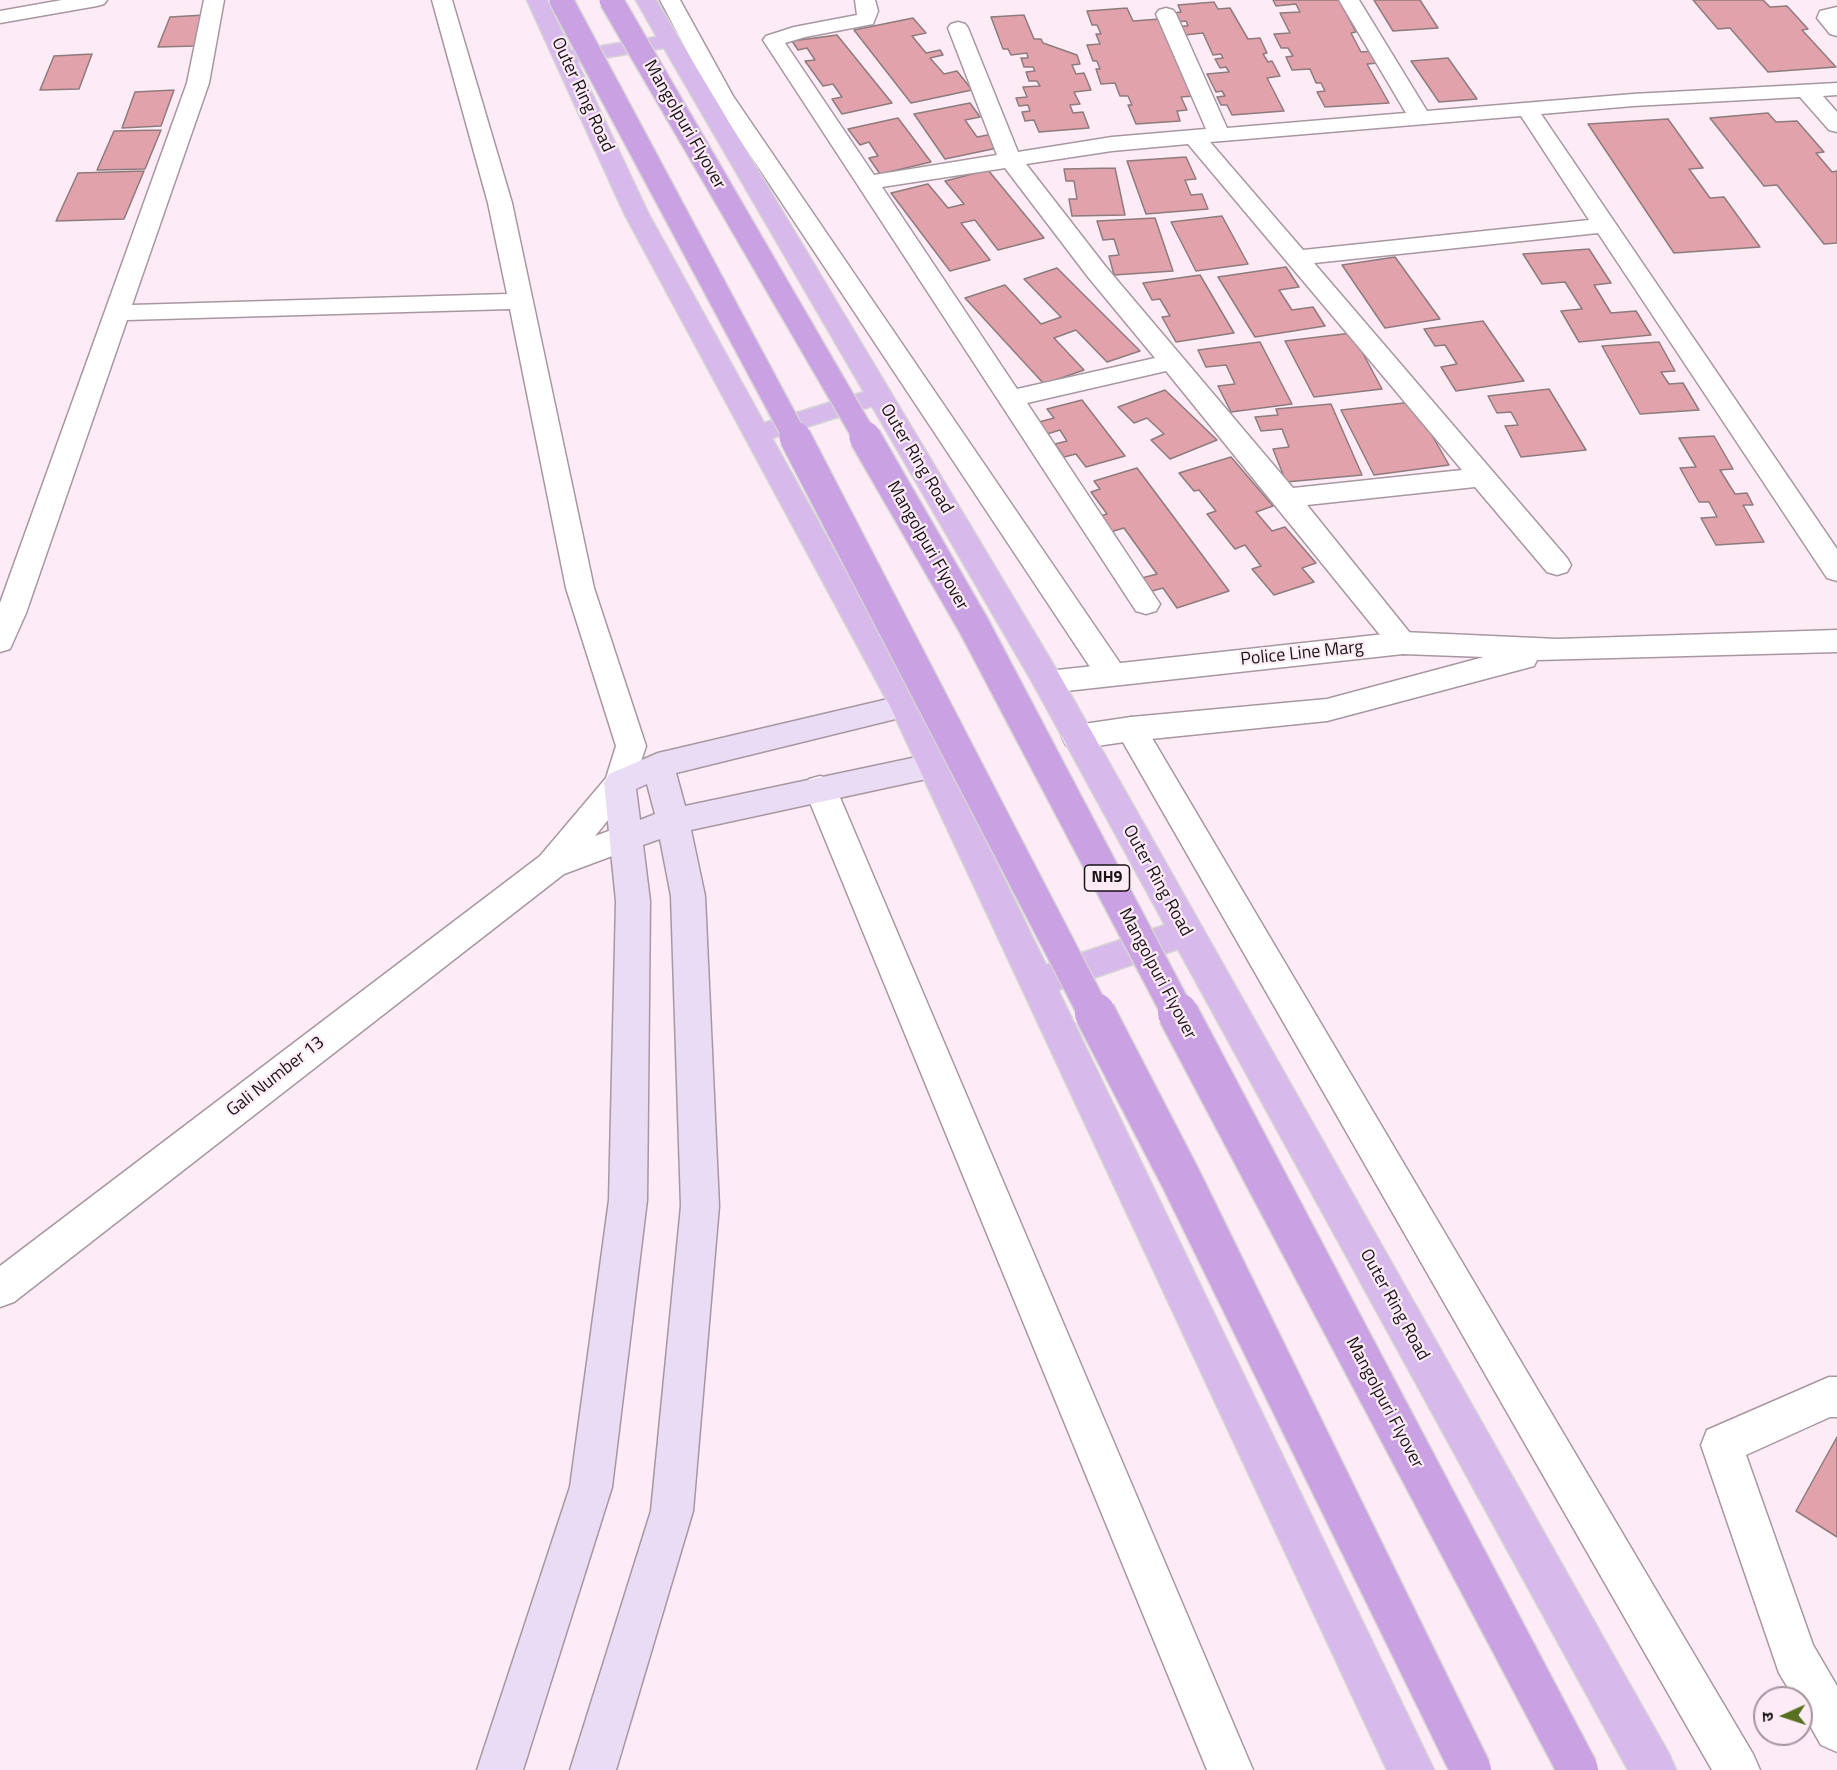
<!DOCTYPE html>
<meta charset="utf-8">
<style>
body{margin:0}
#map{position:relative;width:1837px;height:1770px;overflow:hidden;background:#fdecf6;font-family:"Titillium Web","Noto Sans Devanagari",sans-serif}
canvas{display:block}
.north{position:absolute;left:1753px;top:1686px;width:60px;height:60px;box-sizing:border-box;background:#fdecf6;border:2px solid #a2959d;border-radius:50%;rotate:267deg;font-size:16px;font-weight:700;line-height:24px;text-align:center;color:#191317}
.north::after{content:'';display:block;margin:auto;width:21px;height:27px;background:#566f20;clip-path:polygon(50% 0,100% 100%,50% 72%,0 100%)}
</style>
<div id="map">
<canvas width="1837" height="1770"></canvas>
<div class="north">उ</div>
</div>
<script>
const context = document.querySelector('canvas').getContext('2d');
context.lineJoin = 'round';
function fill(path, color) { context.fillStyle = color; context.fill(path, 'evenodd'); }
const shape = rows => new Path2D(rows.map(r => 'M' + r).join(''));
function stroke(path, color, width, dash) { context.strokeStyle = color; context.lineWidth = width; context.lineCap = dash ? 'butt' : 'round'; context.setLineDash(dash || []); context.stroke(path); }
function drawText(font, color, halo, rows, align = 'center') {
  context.font = font + ' "Titillium Web",sans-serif'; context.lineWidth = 4.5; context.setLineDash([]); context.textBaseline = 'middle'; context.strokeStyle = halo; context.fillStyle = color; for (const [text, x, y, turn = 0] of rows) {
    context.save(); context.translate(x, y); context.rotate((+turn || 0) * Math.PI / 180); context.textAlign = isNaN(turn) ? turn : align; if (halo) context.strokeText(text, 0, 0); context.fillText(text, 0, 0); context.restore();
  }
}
const building = shape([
 [1273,0,1339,0,1356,32,1351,33,1361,52,1372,51,1379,63,1367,64,1389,103,1325,107,1317,92,1325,91,1321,83,1316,83,1310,69,1292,70,1286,57,1293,56,1288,48,1281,48,1274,34,1290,33,1280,13,1300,12,1296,4,1276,6,1273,0],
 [1374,0,1420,0,1438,28,1393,31,1374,0],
 [1693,0,1763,0,1770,7,1787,6,1808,29,1802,30,1836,67,1768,72,1730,28,1718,29,1693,0],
 [1214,2,1218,9,1230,8,1248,39,1260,38,1267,53,1263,54,1268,62,1272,61,1280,76,1267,78,1284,111,1232,115,1227,105,1221,105,1217,97,1225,96,1222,91,1216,92,1207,74,1229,72,1226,67,1220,68,1215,59,1223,58,1221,54,1213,55,1203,33,1185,35,1181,26,1188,26,1186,21,1177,22,1173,13,1181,12,1178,5,1214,2],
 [1127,8,1133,21,1160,19,1194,96,1181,97,1187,110,1177,111,1180,121,1136,124,1128,105,1132,105,1128,96,1120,96,1115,83,1101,84,1096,69,1100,69,1097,61,1093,61,1087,45,1100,44,1096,34,1101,34,1097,25,1092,25,1087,11,1127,8],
 [205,15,195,46,158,47,170,17,205,15],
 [1024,15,1034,39,1041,39,1043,43,1077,55,1080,64,1072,65,1076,74,1084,73,1091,90,1074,92,1080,104,1070,105,1073,113,1083,112,1089,128,1039,132,1034,120,1025,121,1022,112,1030,111,1028,105,1019,106,1016,98,1027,97,1023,87,1040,86,1037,81,1029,81,1026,72,1035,71,1033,67,1024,67,1021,58,1028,58,1027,53,1011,55,1008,49,1003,49,991,17,1024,15],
 [913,18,926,33,912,36,926,53,940,50,943,55,930,58,944,74,957,71,972,90,911,103,854,30,913,18],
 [837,35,892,103,842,114,832,99,842,97,833,84,823,86,805,61,815,60,807,48,798,50,792,41,837,35],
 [92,54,79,89,40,90,54,56,92,54],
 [1448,58,1477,99,1439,102,1411,61,1448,58],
 [174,90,161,126,122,128,135,92,174,90],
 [970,103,980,117,965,120,977,137,993,134,1002,147,945,159,914,114,970,103],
 [1768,113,1776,122,1797,121,1824,152,1816,153,1832,172,1837,171,1837,243,1824,244,1777,185,1764,186,1710,118,1768,113],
 [898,118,931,162,880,174,869,158,878,156,869,142,860,145,848,129,898,118],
 [1668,119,1703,168,1689,169,1710,198,1724,197,1760,247,1674,253,1588,124,1668,119],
 [161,130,145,169,97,170,114,131,161,130],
 [1186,157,1196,179,1185,180,1191,195,1202,194,1208,209,1146,214,1127,161,1186,157],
 [1115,168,1125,215,1072,216,1069,199,1077,199,1074,181,1066,181,1064,169,1115,168],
 [988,170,1044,238,998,250,975,220,961,223,990,260,950,271,891,193,928,184,948,208,964,204,945,181,988,170],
 [144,171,124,219,56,221,78,173,144,171],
 [1222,216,1248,264,1196,271,1171,222,1222,216],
 [1155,218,1173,271,1114,275,1109,256,1119,255,1114,239,1103,240,1097,221,1155,218],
 [1589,249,1611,283,1594,285,1611,313,1636,311,1651,335,1579,342,1561,311,1582,309,1565,282,1542,284,1523,254,1589,249],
 [1395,257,1440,319,1385,328,1342,265,1395,257],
 [1286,267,1299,287,1279,290,1292,310,1313,307,1325,326,1255,337,1218,277,1286,267],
 [1057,268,1140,351,1107,362,1076,330,1054,338,1084,370,1044,384,965,298,1005,285,1041,324,1061,317,1024,279,1057,268],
 [1200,275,1234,333,1176,342,1162,317,1170,316,1160,299,1152,300,1143,283,1200,275],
 [1483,321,1524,381,1456,391,1441,367,1457,364,1445,345,1435,346,1424,329,1483,321],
 [1352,333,1382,389,1314,397,1285,341,1352,333],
 [1260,342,1292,404,1231,412,1218,386,1235,384,1226,365,1206,367,1198,350,1260,342],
 [1659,342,1675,371,1661,372,1669,384,1683,383,1699,410,1640,414,1602,346,1659,342],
 [1549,389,1586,450,1521,457,1505,426,1518,425,1511,412,1497,413,1488,396,1549,389],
 [1165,390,1217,440,1170,459,1151,440,1164,434,1147,418,1134,423,1118,407,1165,390],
 [1082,400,1125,456,1086,467,1076,454,1064,457,1055,444,1067,441,1060,430,1047,434,1039,422,1054,418,1047,409,1082,400],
 [1413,402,1449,465,1374,475,1341,410,1413,402],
 [1331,404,1362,475,1286,482,1273,449,1289,447,1282,429,1261,431,1255,417,1278,415,1276,409,1331,404],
 [1714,436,1733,469,1720,470,1735,494,1747,493,1753,505,1743,505,1764,542,1716,545,1701,518,1717,517,1709,502,1699,502,1680,468,1696,467,1679,438,1714,436],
 [1231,457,1273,506,1256,512,1272,531,1285,527,1316,563,1302,568,1314,582,1274,595,1252,569,1261,566,1245,545,1235,549,1207,514,1216,511,1199,490,1194,491,1179,473,1231,457],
 [1137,468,1229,591,1177,608,1163,588,1152,591,1142,578,1157,574,1124,528,1107,533,1096,517,1107,514,1091,492,1100,489,1094,481,1137,468],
 [1837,1437,1837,1537,1796,1511,1837,1437]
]);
const minor = shape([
 [204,0,224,0,209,83,132,305,507,294,488,203,432,0,452,0,512,203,594,588,646,746,631,792,595,836,628,824,639,828,644,837,639,846,564,874,14,1302,0,1307,0,1266,540,856,606,778,616,746,566,588,510,309,127,320,26,613,10,649,0,652,0,603,187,83,204,0],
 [660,0,680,0,733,96,1122,666,1126,674,1122,682,1111,685,1100,682,711,96,660,0],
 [855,0,875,0,878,11,873,24,805,37,785,43,874,175,997,155,948,28,951,24,958,22,965,24,968,28,1018,152,1112,137,1206,129,1156,14,1159,10,1166,8,1173,10,1176,14,1227,128,1406,113,1339,0,1359,0,1427,111,1633,94,1837,83,1837,95,1823,96,1837,112,1837,132,1829,130,1800,97,1633,106,1541,114,1837,549,1837,581,1827,578,1598,233,1314,263,1567,558,1571,565,1567,572,1557,575,1547,572,1475,487,1307,505,1418,643,1413,651,1403,654,1393,651,1166,371,1027,403,1160,604,1156,611,1146,614,1136,611,763,40,766,36,794,27,857,15,855,0],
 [1521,116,1589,220,1303,250,1210,142,1521,116],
 [1188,144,1288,263,1462,470,1293,488,1106,267,1026,164,1112,151,1188,144],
 [1005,168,1088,277,1155,358,1017,389,882,187,1005,168],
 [1837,7,1837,36,1830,34,1817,18,1820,11,1837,7],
 [1131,717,1142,721,1753,1754,1760,1770,1712,1770,1120,737,1116,729,1120,721,1131,717],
 [820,776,831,779,836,788,1253,1770,1207,1770,804,788,809,779,820,776],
 [1829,1377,1837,1377,1837,1417,1830,1417,1746,1455,1813,1645,1837,1686,1837,1752,1821,1745,1801,1710,1801,1698,1794,1698,1779,1673,1701,1445,1707,1430,1829,1377]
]);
const tertiary = shape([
 [62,0,107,0,104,4,97,6,0,23,0,11,62,0],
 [1837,630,1837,652,1537,660,1534,666,1523,669,1327,721,1131,741,1077,749,1066,745,1062,737,1066,729,1077,725,1131,717,1327,699,1484,657,1403,654,1048,693,1037,690,1033,682,1037,674,1048,671,1403,632,1557,639,1837,630]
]);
const secondary = shape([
 [905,695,916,698,920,706,916,714,676,773,685,806,931,754,942,758,947,766,942,774,931,778,691,830,705,896,719,1206,693,1511,616,1770,570,1770,651,1511,681,1206,671,896,660,839,643,845,650,901,647,1200,612,1487,523,1770,477,1770,570,1487,609,1200,616,901,604,783,609,774,658,753,905,695],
 [647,784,655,814,640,820,636,789,647,784]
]);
const primary = shape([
 [527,0,547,0,571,51,657,37,636,0,656,0,1059,674,1669,1754,1676,1770,1628,1770,1178,949,1058,990,1434,1770,1387,1770,890,706,624,213,527,0],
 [664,48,864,392,764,423,648,213,577,62,664,48],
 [872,406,1034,685,1165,925,1046,965,920,706,772,438,872,406]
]);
const trunkBridgeFar2 = shape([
 [561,0,796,439],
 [611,0,866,439]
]);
const trunkBridgeFar1 = shape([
 [795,437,1095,1015],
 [865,437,974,626,1179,1015]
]);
const trunkBridge = shape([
 [1095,1013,1182,1181,1471,1770],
 [1178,1013,1578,1770]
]);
const shields = [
 [1107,878,45]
];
const shieldNames = [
 ["NH9",1107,878]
];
const streetNames = [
 ["Outer Ring Road",582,95,65],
 ["Mangolpuri Flyover",684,125,60],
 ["Outer Ring Road",916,459,59],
 ["Mangolpuri Flyover",927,546,60],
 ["Police Line Marg",1302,654,-6],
 ["Outer Ring Road",1157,881,61],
 ["Mangolpuri Flyover",1157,974,62],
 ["Gali Number 13",276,1077,-38],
 ["Outer Ring Road",1394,1305,61],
 ["Mangolpuri Flyover",1384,1403,62]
];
fill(building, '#e1a2ab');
stroke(building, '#8d7b7d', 1.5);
stroke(minor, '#a797a1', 3);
stroke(tertiary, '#a797a1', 3);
stroke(secondary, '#a797a1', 3);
stroke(primary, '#d6d5d5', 3);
fill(minor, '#fff');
fill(tertiary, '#fff');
fill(secondary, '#ebdcf5');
fill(primary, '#d7b9eb');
stroke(trunkBridgeFar2, '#d6d5d5', 26, []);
stroke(trunkBridgeFar1, '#d6d5d5', 34, []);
stroke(trunkBridge, '#d6d5d5', 43, []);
stroke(trunkBridgeFar2, '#caa2e4', 23);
stroke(trunkBridgeFar1, '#caa2e4', 31);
stroke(trunkBridge, '#caa2e4', 40);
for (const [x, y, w] of shields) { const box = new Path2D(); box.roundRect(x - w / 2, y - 13, w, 26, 4.5); context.fillStyle = '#fdecf6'; context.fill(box); stroke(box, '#191317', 1.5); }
drawText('bold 16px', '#191317', null, shieldNames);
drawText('18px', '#191317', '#fdecf6', streetNames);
</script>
